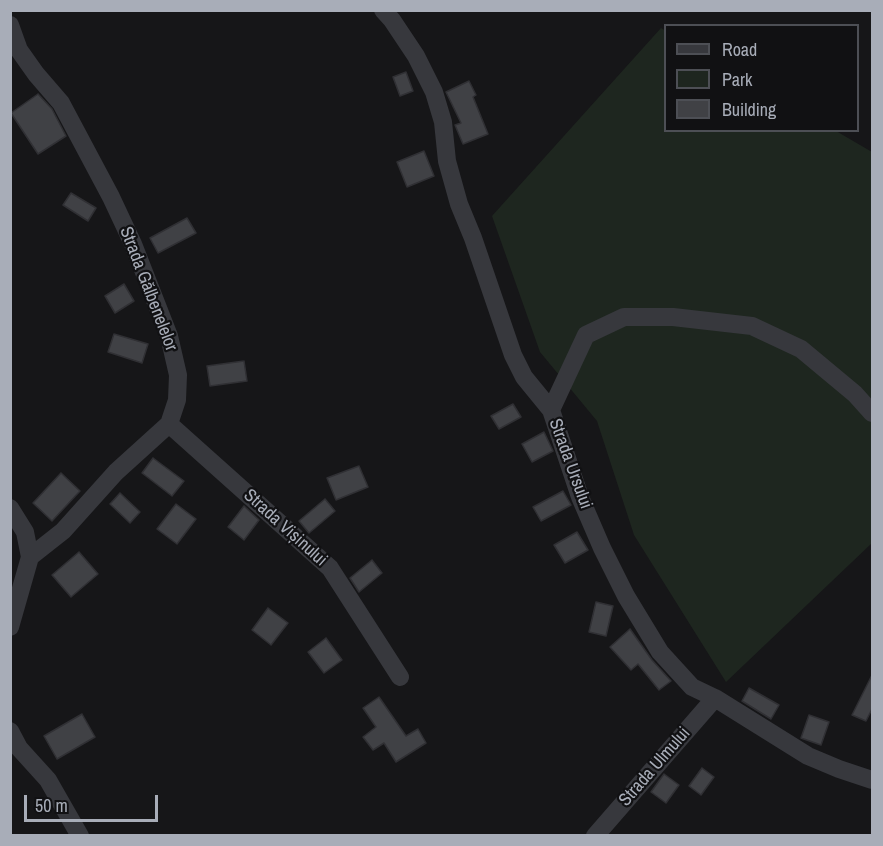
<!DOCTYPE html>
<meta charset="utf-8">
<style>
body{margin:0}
#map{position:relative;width:883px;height:846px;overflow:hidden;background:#161618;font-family:"Archivo Narrow",sans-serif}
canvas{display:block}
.frame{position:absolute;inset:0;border:12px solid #a8adb8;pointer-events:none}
.legend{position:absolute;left:664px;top:24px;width:195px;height:108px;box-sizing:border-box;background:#111113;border:2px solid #4d4f55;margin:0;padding:8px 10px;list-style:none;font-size:18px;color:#a8adb8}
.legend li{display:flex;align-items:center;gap:12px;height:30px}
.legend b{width:30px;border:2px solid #4d4f55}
.scale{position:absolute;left:24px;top:795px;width:134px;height:27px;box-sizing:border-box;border:3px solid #a8adb8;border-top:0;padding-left:8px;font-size:18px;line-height:21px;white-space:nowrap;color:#a8adb8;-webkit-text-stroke:4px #111113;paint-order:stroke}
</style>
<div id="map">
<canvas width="883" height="846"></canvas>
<div class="frame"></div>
<ul class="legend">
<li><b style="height:8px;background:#37383d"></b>Road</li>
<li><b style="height:16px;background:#1e261f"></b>Park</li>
<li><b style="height:16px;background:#404145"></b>Building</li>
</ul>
<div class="scale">50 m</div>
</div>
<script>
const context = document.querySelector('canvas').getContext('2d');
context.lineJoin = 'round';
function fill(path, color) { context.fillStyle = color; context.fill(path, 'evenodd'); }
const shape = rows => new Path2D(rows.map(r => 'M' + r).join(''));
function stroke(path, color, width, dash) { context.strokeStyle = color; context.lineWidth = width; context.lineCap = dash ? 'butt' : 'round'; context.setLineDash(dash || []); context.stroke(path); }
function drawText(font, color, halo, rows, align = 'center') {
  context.font = font + ' "Archivo Narrow",sans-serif'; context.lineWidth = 4.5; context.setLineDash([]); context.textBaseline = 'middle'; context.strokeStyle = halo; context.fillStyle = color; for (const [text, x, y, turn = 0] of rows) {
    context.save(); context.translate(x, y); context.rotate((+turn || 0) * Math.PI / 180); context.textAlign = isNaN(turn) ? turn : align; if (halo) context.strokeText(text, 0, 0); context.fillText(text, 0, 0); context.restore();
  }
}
const green = shape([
 [661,28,666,31,666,130,836,131,872,152,872,543,726,682,634,535,597,421,540,352,492,216]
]);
const building = shape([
 [406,72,413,91,400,96,393,77,406,72],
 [469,81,476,95,473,97,488,134,463,144,455,125,461,123,446,92,469,81],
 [38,94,52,109,66,136,38,154,11,113,38,94],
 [424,151,434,176,407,187,397,162,424,151],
 [71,193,96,208,88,221,63,205,71,193],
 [187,218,196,233,158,253,150,238,187,218],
 [124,284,134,301,115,313,105,296,124,284],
 [114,334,148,344,142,363,108,352,114,334],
 [244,361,247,381,210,386,207,366,244,361],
 [513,404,521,417,499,429,491,416,513,404],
 [544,432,553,451,532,462,522,444,544,432],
 [153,458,184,481,172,496,142,473,153,458],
 [359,466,368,487,336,500,327,478,359,466],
 [61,473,80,491,52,521,33,503,61,473],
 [563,491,571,505,541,521,533,507,563,491],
 [120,493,140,512,130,523,110,504,120,493],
 [325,499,335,511,309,533,299,521,325,499],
 [176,504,196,519,177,544,157,529,176,504],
 [244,506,259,520,244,540,228,527,244,506],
 [577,532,588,550,565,563,554,545,577,532],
 [79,552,98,574,71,597,52,575,79,552],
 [372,560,382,573,359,592,350,578,372,560],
 [596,602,613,606,606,636,589,632,596,602],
 [268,608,288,623,271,645,252,630,268,608],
 [630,629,652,660,671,681,659,690,638,664,631,670,610,647,630,629],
 [326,638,342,660,324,673,308,652,326,638],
 [873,673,873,707,866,721,852,715,873,673],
 [749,688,779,705,771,719,742,701,749,688],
 [379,697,406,736,418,729,426,743,396,762,384,743,373,750,363,737,376,727,363,708,379,697],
 [82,714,95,737,57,759,44,736,82,714],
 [809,715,829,722,821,745,801,738,809,715],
 [702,768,714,777,701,795,689,786,702,768],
 [664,774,679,785,666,803,651,792,664,774]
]);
const minor = shape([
 [383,10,392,20,416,56,434,92,443,122,447,161,459,204,473,238,513,355,524,377,551,410,580,497,602,548,626,596,660,652,692,687,715,698,808,756,839,769,872,780],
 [10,25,19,50,36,74,61,103,111,197,133,244,169,336,178,375,177,400,169,424,116,472,63,531,30,557,10,627],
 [551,410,586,335,624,317,673,317,752,326,801,349,855,394,872,413],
 [169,424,330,568,400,677],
 [10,508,25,532,30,557],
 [10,731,19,748,48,780,80,836],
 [595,836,715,698]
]);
const streetNames = [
 ["Strada Gălbenelelor",148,289,69],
 ["Strada Ursului",570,464,70],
 ["Strada Vișinului",285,528,42],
 ["Strada Ulmului",655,767,-49]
];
fill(green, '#1e261f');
fill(building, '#404145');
stroke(building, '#303034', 1.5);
stroke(minor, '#37383d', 18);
drawText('18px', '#a8adb8', '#111113', streetNames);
</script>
